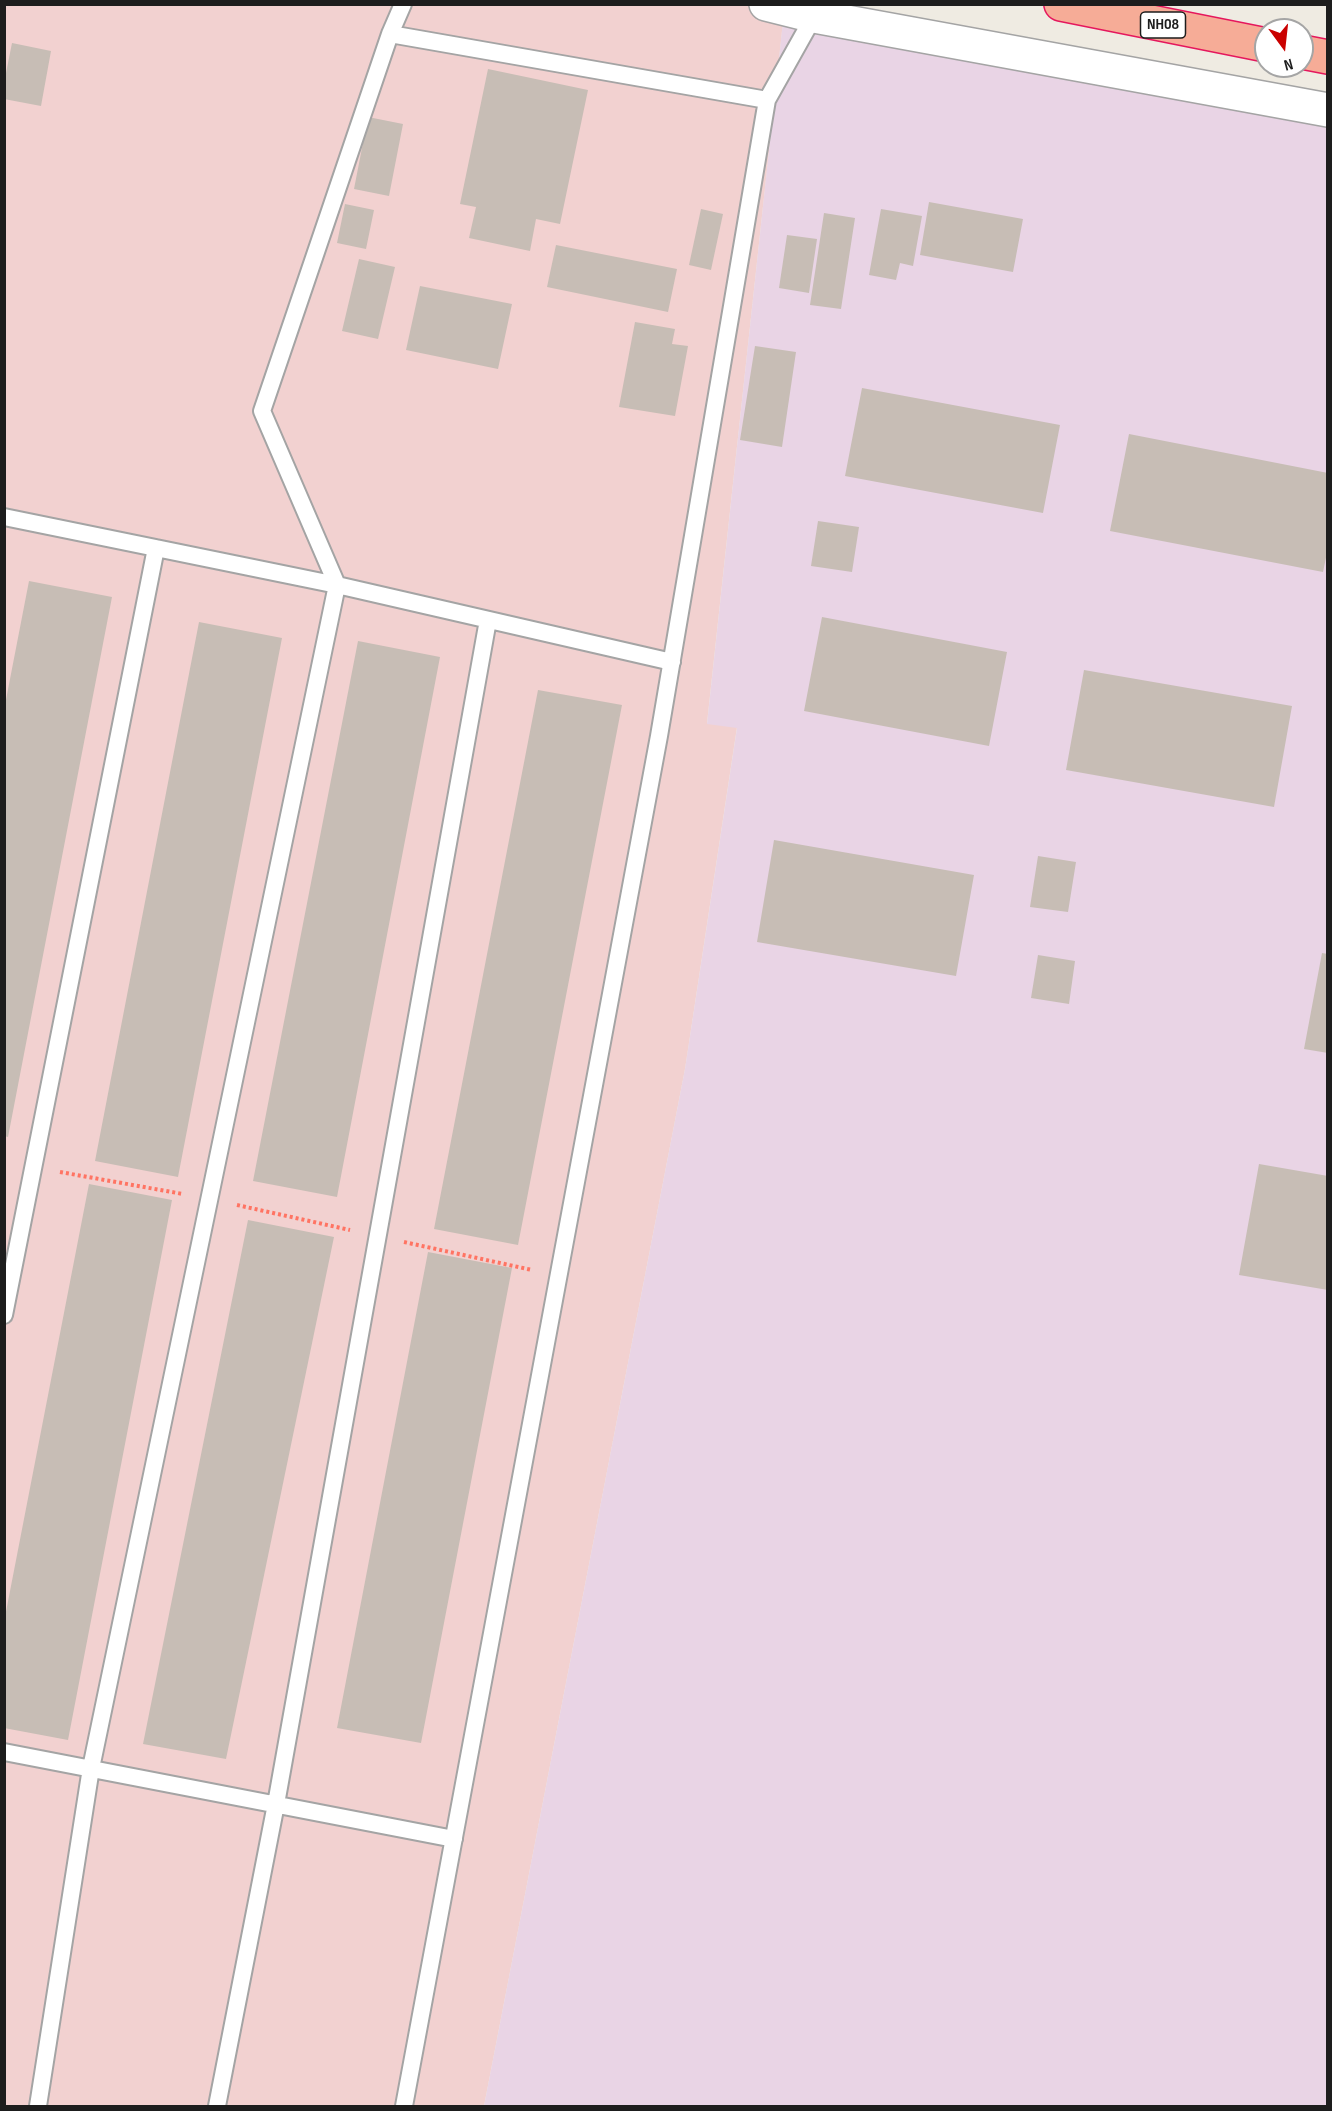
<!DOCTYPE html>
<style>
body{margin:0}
#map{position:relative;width:1332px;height:2111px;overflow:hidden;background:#efebe2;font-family:"Sofia Sans Condensed",sans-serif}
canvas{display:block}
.frame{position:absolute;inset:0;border:6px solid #1d1d1d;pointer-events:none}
.north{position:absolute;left:1254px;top:18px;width:60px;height:60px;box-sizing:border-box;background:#fff;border:2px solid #a5a5a5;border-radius:50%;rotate:165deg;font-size:16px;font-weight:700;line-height:24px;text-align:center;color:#1d1d1d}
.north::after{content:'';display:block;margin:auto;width:21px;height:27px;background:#ca0100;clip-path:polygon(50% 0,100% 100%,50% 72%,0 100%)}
</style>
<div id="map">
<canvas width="1332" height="2111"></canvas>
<div class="frame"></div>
<div class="north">N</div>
</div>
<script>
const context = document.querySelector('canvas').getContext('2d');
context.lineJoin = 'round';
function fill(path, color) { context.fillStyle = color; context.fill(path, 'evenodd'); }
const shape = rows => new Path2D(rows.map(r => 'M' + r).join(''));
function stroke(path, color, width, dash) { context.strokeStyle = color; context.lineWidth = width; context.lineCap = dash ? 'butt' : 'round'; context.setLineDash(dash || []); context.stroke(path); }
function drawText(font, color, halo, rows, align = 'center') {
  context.font = font + ' "Sofia Sans Condensed",sans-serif'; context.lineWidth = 4.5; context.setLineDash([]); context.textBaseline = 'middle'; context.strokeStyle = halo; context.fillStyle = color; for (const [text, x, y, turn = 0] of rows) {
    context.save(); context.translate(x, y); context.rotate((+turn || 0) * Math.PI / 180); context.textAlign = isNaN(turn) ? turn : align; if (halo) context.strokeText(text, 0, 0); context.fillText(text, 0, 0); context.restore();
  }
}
const commercial = shape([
 [766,4,784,13,707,723,737,727,685,1069,484,2106,5,2106,5,5]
]);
const industrial = shape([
 [784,12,1327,110,1327,2106,484,2106,685,1069,737,728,707,724]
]);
const building = shape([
 [12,43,51,51,41,106,4,99,4,83],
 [488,69,588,90,560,224,536,219,530,251,469,238,476,207,460,204],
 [368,117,403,124,389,196,354,189],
 [929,202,1023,219,1013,272,920,255],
 [345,204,374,210,366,249,337,243],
 [701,209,723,214,711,270,689,265],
 [881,209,922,216,913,266,900,263,896,280,869,275],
 [824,213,855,218,841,309,810,305],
 [787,235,817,239,809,293,779,288],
 [556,245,677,269,668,312,547,287],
 [359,259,395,267,378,339,342,331],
 [420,286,512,304,498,369,406,350],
 [635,322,675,329,672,344,688,346,675,416,619,407],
 [755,346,796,352,782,447,740,440],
 [862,388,1060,425,1043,513,845,476],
 [1129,434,1328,473,1328,548,1323,572,1110,531],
 [818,521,859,527,852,572,811,566],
 [29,581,112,597,8,1137,4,1136,4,710],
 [822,617,1007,652,989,746,804,711],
 [199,622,282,638,178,1177,95,1161],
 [358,641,440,657,337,1197,253,1181],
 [1084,670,1292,706,1274,807,1066,770],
 [538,690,622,705,518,1245,434,1229],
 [774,840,974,875,956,976,757,942],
 [1038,856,1076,862,1068,912,1030,907],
 [1322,953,1328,954,1328,1053,1304,1049],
 [1038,955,1075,961,1069,1004,1031,998],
 [1259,1164,1328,1176,1328,1290,1239,1275],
 [89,1184,172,1200,68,1740,4,1728,4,1622],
 [248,1220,334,1237,226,1759,143,1744],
 [428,1252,512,1268,421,1743,337,1728]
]);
const path = shape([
 [60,1172,183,1194],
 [237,1205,350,1230],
 [404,1242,532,1270]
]);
const service = shape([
 [390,34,767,100],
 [4,517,337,585,672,662],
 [4,1315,156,548],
 [4,1752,454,1839],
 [38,2106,91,1768,337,585,262,411,390,34,403,4],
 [217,2106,276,1804,488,620],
 [404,2106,659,736,767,100,814,16]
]);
const minor = shape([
 [766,4,814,16,1328,110]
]);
const trunk = shape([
 [1061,4,1266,45],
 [1302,52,1328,57]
]);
const shields = [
 [1163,25,45]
];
const shieldNames = [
 ["NH08",1163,25]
];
fill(commercial, '#f2d1d0');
fill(industrial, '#e9d4e5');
fill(building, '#c7bdb5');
stroke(service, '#a4a4a4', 20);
stroke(minor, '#a4a4a4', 36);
stroke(trunk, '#e5175d', 36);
stroke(path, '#ff7463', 4, [3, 3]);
stroke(service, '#fff', 16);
stroke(minor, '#fff', 33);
stroke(trunk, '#f6ac97', 33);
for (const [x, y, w] of shields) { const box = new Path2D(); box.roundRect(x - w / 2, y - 13, w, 26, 4.5); context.fillStyle = '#fff'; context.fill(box); stroke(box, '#1d1d1d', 1.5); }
drawText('bold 16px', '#1d1d1d', null, shieldNames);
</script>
